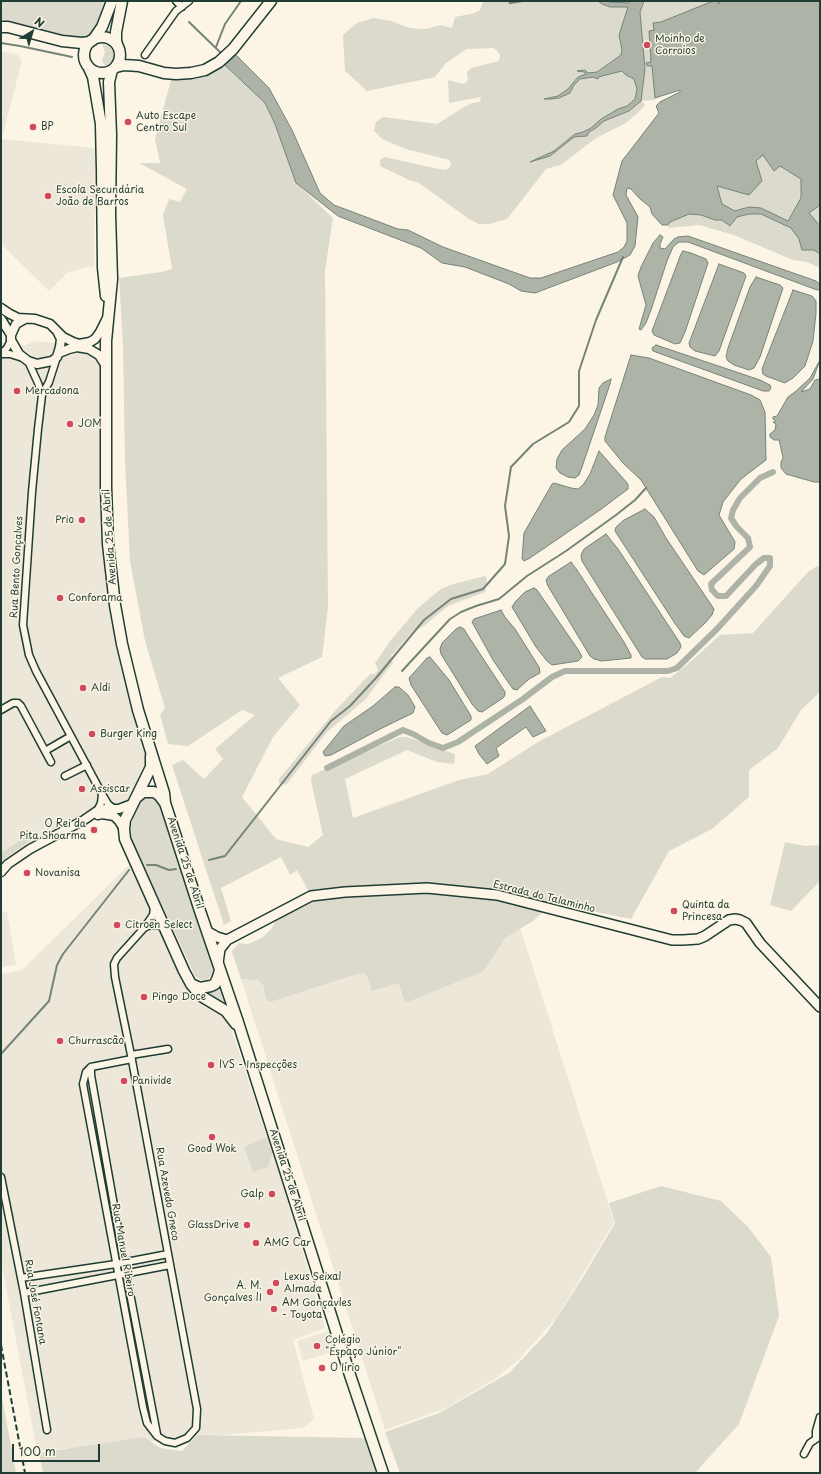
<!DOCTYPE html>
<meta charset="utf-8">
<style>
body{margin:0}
#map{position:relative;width:821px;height:1474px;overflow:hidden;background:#fcf5e5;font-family:"Playpen Sans",sans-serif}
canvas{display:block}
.frame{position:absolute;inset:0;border:2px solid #1f3d34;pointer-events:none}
.north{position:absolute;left:12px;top:12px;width:40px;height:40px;-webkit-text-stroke:3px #fcf5e5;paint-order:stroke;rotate:38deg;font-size:11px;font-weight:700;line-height:16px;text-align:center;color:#1f3d34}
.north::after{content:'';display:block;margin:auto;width:14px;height:18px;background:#1f3d34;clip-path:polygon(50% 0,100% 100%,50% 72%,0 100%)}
.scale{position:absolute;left:12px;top:1444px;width:88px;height:18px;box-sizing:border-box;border:2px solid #1f3d34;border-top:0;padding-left:5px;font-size:12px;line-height:14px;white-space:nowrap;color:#1f3d34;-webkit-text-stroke:3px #fcf5e5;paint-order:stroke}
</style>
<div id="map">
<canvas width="821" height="1474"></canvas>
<div class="frame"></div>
<div class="north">N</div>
<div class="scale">100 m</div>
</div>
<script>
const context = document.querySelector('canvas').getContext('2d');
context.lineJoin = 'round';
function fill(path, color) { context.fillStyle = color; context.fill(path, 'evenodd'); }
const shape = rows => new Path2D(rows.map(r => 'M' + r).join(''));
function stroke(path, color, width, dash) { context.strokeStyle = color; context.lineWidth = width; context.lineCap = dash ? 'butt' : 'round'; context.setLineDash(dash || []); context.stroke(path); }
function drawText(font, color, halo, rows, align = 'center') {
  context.font = font + ' "Playpen Sans",sans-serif'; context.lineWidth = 3; context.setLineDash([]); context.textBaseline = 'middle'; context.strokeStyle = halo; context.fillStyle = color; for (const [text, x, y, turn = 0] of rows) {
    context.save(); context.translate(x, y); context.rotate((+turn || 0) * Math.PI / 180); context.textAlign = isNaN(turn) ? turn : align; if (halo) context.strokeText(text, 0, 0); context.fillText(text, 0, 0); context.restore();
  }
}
const built = shape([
 [1,51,18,55,22,61,3,134,1,133],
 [1,139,95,148,94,266,68,272,49,291,1,244],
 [36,341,101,348,113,620,128,692,146,759,144,769,137,785,130,797,124,802,14,857,1,869,1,343,4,343,9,351],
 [131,863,190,988,229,1022,282,1182,325,1328,293,1340,314,1419,303,1428,37,1451,1,1261,1,974,22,970],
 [1,911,7,912,16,965,1,967],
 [518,921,614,1222,557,1317,519,1359,498,1377,446,1408,385,1430,232,951],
 [331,1330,338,1350,303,1361,297,1341]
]);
const green = shape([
 [1,1,104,1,99,17,100,22,96,32,86,40,75,41,5,21,1,18],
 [483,1,598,1,602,4,610,7,628,7,619,35,622,50,621,55,596,72,588,73,585,70,580,71,584,72,586,74,573,84,568,89,558,96,546,99,551,99,559,98,570,93,574,85,580,79,622,71,626,75,634,79,637,88,635,99,627,106,618,109,601,119,591,128,583,132,575,134,554,151,535,160,550,156,574,137,587,136,589,132,596,128,604,121,629,111,641,101,645,69,640,12,644,1,820,1,650,35,652,54,802,133,652,214,650,207,640,199,631,189,627,188,626,195,638,217,627,241,627,223,613,195,622,161,659,113,656,106,660,102,680,92,680,90,655,98,655,100,642,101,645,105,643,108,626,123,596,138,561,165,546,169,507,219,489,224,479,224,469,219,419,183,409,180,380,166,380,160,385,157,443,170,448,169,451,165,450,160,406,149,382,139,374,131,376,122,383,117,437,124,464,107,472,103,480,102,481,97,449,103,448,80,464,84,468,80,467,72,471,68,499,61,500,55,497,51,494,48,467,49,446,63,435,77,367,91,345,71,343,35,357,23,373,18,391,21,410,28,426,29,441,25,452,28,455,17,475,13,480,10],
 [102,44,109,46,113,52,113,59,111,62,105,66,102,60,105,52],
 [225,65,265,103,275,124,296,183,333,218,325,271,328,607,322,657,278,678,300,705,273,737,242,797,276,839,308,847,323,835,311,781,312,775,400,737,407,737,455,754,454,764,437,762,407,750,345,779,353,818,459,780,488,774,538,742,662,677,670,678,688,664,720,635,753,633,808,572,817,566,820,567,820,692,801,710,778,748,749,770,749,797,712,829,669,851,631,919,553,903,533,921,505,938,484,971,405,1003,399,983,372,991,368,978,364,973,360,973,273,1001,268,1001,265,997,264,986,258,980,241,979,232,951,239,943,248,944,262,938,272,928,277,918,309,892,297,870,290,875,281,857,221,888,231,921,224,925,172,765,183,760,204,779,223,759,215,749,255,715,242,710,188,746,168,744,160,715,165,708,145,641,130,561,125,462,123,344,119,278,161,272,172,269,163,215,169,199,180,202,187,189,139,163,160,163,155,139,171,80,196,78],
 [820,142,820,268,807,262,793,260,734,235,699,225,669,228,668,225,669,224,669,202,745,158],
 [485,576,487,579,485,592,448,606,424,626,412,632,391,656,393,663,384,674,366,699,327,732,286,785,279,783,279,779,335,711,370,674,375,674,378,670,375,663,391,640,419,607,441,589,450,585],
 [146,797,153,797,160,802,213,967,212,975,207,980,201,980,195,976,132,840,131,826,133,818,140,802],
 [33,834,31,840,1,861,1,853,28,835],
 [785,842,805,846,820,845,820,881,791,911,770,905],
 [220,980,231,1012,202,992],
 [268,1137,273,1152,268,1167,253,1172,244,1147],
 [661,1186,721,1201,748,1227,771,1257,779,1316,739,1424,695,1473,400,1473,385,1432,439,1413,509,1373,547,1333,585,1274,615,1223,609,1203],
 [1,1392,16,1473,1,1473],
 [197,1435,365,1438,376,1473,43,1473,39,1453,144,1437,160,1448,182,1451]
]);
const water = shape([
 [598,1,629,3,630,1,644,1,640,12,645,69,641,101,629,111,604,121,596,128,589,132,587,136,574,137,550,156,530,162,554,151,575,134,583,132,591,128,601,119,618,109,627,106,635,99,637,89,634,79,626,75,622,71,598,77,598,79,593,77,580,79,574,85,570,93,559,98,551,99,544,99,558,96,568,89,578,77,586,74,584,72,577,71,585,70,588,73,597,72,621,55,622,50,619,35,628,7,610,7,602,4,598,1],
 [713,1,718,1,719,4,719,1,820,1,820,205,809,213,820,226,820,254,814,250,802,250,799,239,791,228,761,214,749,214,737,217,730,226,722,220,715,220,701,215,689,214,670,222,668,225,662,225,652,214,650,207,640,199,631,189,627,188,626,195,638,217,635,246,630,255,617,262,535,293,521,291,509,284,465,267,442,263,421,248,338,216,296,183,275,124,265,103,225,65,236,55,269,88,292,130,320,193,334,205,398,229,408,230,443,247,530,278,541,278,618,252,624,247,627,241,627,223,613,195,622,161,659,113,656,106,660,102,680,92,680,90,655,98,652,66,647,66,646,63,651,62,649,31,654,30,653,23,661,22,713,1],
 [763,155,774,171,780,166,801,179,801,198,788,221,761,208,749,207,735,211,722,204,717,186,749,195,762,181,756,161,763,155],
 [660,235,663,237,660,244,660,248,665,249,674,239,678,237,688,236,816,281,820,284,820,289,817,290,688,242,679,242,673,247,667,261,651,310,646,323,641,330,639,329,646,305,638,276,641,267,653,243,660,235],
 [683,251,691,253,706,259,708,263,685,332,680,343,675,344,654,335,652,331,681,254,683,251],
 [719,264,744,273,746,276,719,351,715,356,695,351,690,347,689,343,719,264],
 [756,277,780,285,783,288,760,357,754,368,749,370,734,365,728,361,726,357,728,348,750,287,756,277],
 [793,290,812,296,816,301,816,313,813,341,805,366,793,378,785,383,766,376,763,374,762,369,793,290],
 [656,345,760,380,770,385,771,388,769,391,763,391,653,351,652,348,656,345],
 [631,355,649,358,751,395,760,400,765,412,766,460,741,479,723,502,719,515,735,542,734,549,704,575,698,571,641,480,623,463,605,441,605,437,631,355],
 [820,360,813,379,801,392,810,389,815,380,820,379,820,482,814,482,786,474,781,468,781,462,783,458,780,444,779,440,774,440,770,437,770,434,775,430,776,424,773,422,775,422,775,420,773,419,773,417,777,416,788,397,795,392,810,378,820,360],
 [611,379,610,384,582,467,579,475,575,478,568,477,560,473,556,468,557,459,562,450,585,429,594,415,598,405,599,388,603,383,611,379],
 [599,451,628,484,628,489,600,510,530,558,524,561,522,559,524,533,552,484,554,483,571,488,578,489,583,485,590,474,599,451],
 [645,509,654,517,666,538,714,609,712,615,705,623,689,638,684,636,674,622,615,531,616,527,624,520,645,509],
 [606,534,618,549,680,643,681,647,677,653,667,659,645,659,642,657,582,561,581,555,584,549,606,534],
 [571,562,577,570,624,642,631,655,631,658,602,661,594,659,590,656,548,586,546,580,549,576,571,562],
 [534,588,537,590,579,651,582,657,578,661,552,665,547,661,536,647,512,607,515,602,525,592,534,588],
 [501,610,505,617,515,629,539,667,540,673,529,679,517,690,513,689,508,682,493,660,472,622,474,619,501,610],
 [460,627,464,629,467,634,505,692,505,695,503,698,482,712,478,711,472,704,441,654,440,649,442,643,456,629,460,627],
 [430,657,449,680,471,716,471,720,447,735,442,733,411,685,409,678,427,658,430,657],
 [395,687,399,687,408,695,415,707,413,713,382,728,331,755,325,756,323,752,344,726,373,706,395,687],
 [530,706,546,731,533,737,526,727,496,748,499,756,487,764,479,754,475,746,530,706]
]);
const stream = shape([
 [509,1,510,3,523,1],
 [189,22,223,55],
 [1,43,20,46,72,57],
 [216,47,225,24,241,1],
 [402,671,450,619,461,612,476,606,499,599,527,576,566,551,616,515,635,500,646,488],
 [209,860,225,856,331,721,350,706,376,678,424,620,451,599,483,589,505,564,509,536,505,506,511,467,533,444,569,422,579,406,579,371,596,320,623,257],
 [147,865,156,865,169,870,176,869],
 [1,1054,49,1001,57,965,63,954,129,870]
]);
const canal = shape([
 [327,768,403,730,413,734,429,743,443,748,458,742,523,699,552,677,565,671,668,671,677,668,717,629,756,586,770,566,770,558,764,558,756,564,726,596,718,596,712,590,711,584,750,547,748,538,737,527,731,518,733,510,740,498,760,478,773,472]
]);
const minor = shape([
 [176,1,182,7],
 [145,55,176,11,189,1],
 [1,354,10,354,23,358],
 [1,354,7,348,11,340],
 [57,357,49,382,42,395,38,429,32,492,23,625,29,655,36,671,102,794],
 [28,361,38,383,42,395],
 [1,710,13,703,18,703,21,706,51,762],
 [45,751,71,736],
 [65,776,87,765],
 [97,811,101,803,102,794,108,804,114,809],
 [144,928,150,925,156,925,162,926,165,929],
 [131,1055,168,1049],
 [91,1067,86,1072,83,1084,143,1407,147,1423,157,1436,165,1441,175,1443,187,1438,196,1428,197,1409,131,1055,115,977,114,964,117,958,144,928,153,915,154,907],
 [91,1067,91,1075,124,1262,157,1434],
 [91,1067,132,1059],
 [1,1177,24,1293,47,1430],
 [21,1278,116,1264,168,1254],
 [24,1293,170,1265],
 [816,1439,816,1431,820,1417],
 [804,1454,810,1443,816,1439]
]);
const tertiary = shape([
 [1,308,10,314,18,318,35,319,50,324,57,331,61,339,60,347,57,357,52,361,37,364,28,361,19,354,11,340,11,335,16,324,25,319],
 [1,319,11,335],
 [58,332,63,337,73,342,79,344,90,342,95,339,100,332,107,318],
 [59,353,69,349,77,347,89,349,99,355,106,366],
 [98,815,102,814,114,816,119,821,124,829],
 [1,872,8,864,30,849,84,820,97,811,104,809,119,809,132,804]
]);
const secondary = shape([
 [208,932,217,937,227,940],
 [218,963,220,949,227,940,311,896,345,892,427,888,497,895,672,940,683,940,698,939,705,936,729,920,735,919,740,920,746,923,760,943,820,1007]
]);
const primary = shape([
 [1,27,8,27,62,41,82,43,90,42],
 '84 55a18 18 0 1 1 36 0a18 18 0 1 1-36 0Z',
 [93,40,102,27,112,1],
 [118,47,116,41,116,32,122,1],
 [88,66,93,77,101,124,102,170,103,268,106,296],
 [116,67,124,65,139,66,164,73,176,74,191,73,205,70,219,62,233,49,271,1],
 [112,70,109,82,111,135,110,214,112,279,106,341,106,487,108,544,115,605,122,644,138,710,164,793,165,803],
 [151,756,151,767,125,820,124,829,125,839,184,971,191,984,201,996,226,1011,236,1024],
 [137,797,143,792,154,792,159,795,165,803,168,812,200,911,237,1019,349,1372,383,1473],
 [191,984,200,988,211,986,215,984,218,977,220,970]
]);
const rail = shape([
 [1,1345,25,1473]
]);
const markers = [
 [647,45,4,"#d1495b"],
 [128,122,4,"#d1495b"],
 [33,127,4,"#d1495b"],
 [48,196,4,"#d1495b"],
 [17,391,4,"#d1495b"],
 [70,424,4,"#d1495b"],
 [82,520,4,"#d1495b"],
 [60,598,4,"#d1495b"],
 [83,688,4,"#d1495b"],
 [92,734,4,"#d1495b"],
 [82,789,4,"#d1495b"],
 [94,830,4,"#d1495b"],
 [27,873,4,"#d1495b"],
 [674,911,4,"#d1495b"],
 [117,925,4,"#d1495b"],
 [144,997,4,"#d1495b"],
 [60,1041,4,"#d1495b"],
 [211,1065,4,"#d1495b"],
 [124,1081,4,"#d1495b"],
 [212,1137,4,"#d1495b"],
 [272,1194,4,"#d1495b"],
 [247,1225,4,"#d1495b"],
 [256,1243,4,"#d1495b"],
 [276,1283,4,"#d1495b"],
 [270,1292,4,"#d1495b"],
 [274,1309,4,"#d1495b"],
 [317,1346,4,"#d1495b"],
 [322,1368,4,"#d1495b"]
];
const poiNames = [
 ["Moinho de",655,39],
 ["Corroios",655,51],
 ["Auto Escape",136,116],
 ["Centro Sul",136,128],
 ["BP",41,127],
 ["Escola Secundária",56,190],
 ["João de Barros",56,202],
 ["Mercadona",25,391],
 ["JOM",78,424],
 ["Prio",74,520,"right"],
 ["Conforama",68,598],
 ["Aldi",91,688],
 ["Burger King",100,734],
 ["Assiscar",90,789],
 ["O Rei da",86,824,"right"],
 ["Pita Shoarma",86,836,"right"],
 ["Novanisa",35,873],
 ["Quinta da",682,905],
 ["Princesa",682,917],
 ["Citroën Select",125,925],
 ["Pingo Doce",152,997],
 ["Churrascão",68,1041],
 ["IVS - Inspecções",219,1065],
 ["Panivide",132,1081],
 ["Good Wok",212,1149,"center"],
 ["Galp",264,1194,"right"],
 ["GlassDrive",239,1225,"right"],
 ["AMG Car",264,1243],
 ["Lexus Seixal",284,1277],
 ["Almada",284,1289],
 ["A. M.",262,1286,"right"],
 ["Gonçalves II",262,1298,"right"],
 ["AM Gonçavles",282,1303],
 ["- Toyota",282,1315],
 ["Colégio",325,1340],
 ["\"Espaço Júnior\"",325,1352],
 ["O lírio",330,1368]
];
const streetNames = [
 ["Avenida 25 de Abril",110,537,-94],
 ["Rua Bento Gonçalves",17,567,-87],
 ["Avenida 25 de Abril",185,863,72],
 ["Estrada do Talaminho",544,897,14],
 ["Avenida 25 de Abril",287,1175,72],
 ["Rua Azevedo Gneco",167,1194,80],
 ["Rua Manuel Ribeiro",123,1250,80],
 ["Rua José Fontana",35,1302,80]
];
fill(built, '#ece7d8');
fill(green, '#dcdacc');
fill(water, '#aeb3a7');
stroke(water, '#758479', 1);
stroke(stream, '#758479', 2);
stroke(canal, '#aeb3a7', 6);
stroke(minor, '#1f3d34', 9);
stroke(tertiary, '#1f3d34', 11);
stroke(secondary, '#1f3d34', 12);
stroke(primary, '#1f3d34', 13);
stroke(minor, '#fcf5e5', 6);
stroke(tertiary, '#fcf5e5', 8);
stroke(secondary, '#fcf5e5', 9);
stroke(primary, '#fcf5e5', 10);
stroke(rail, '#1f3d34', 2, [6, 3]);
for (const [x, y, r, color] of markers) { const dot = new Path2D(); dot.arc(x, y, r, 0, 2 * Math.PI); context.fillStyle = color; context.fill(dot); stroke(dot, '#fcf5e5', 1.5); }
drawText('10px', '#1f3d34', '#fcf5e5', poiNames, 'left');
drawText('10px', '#1f3d34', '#fcf5e5', streetNames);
</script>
